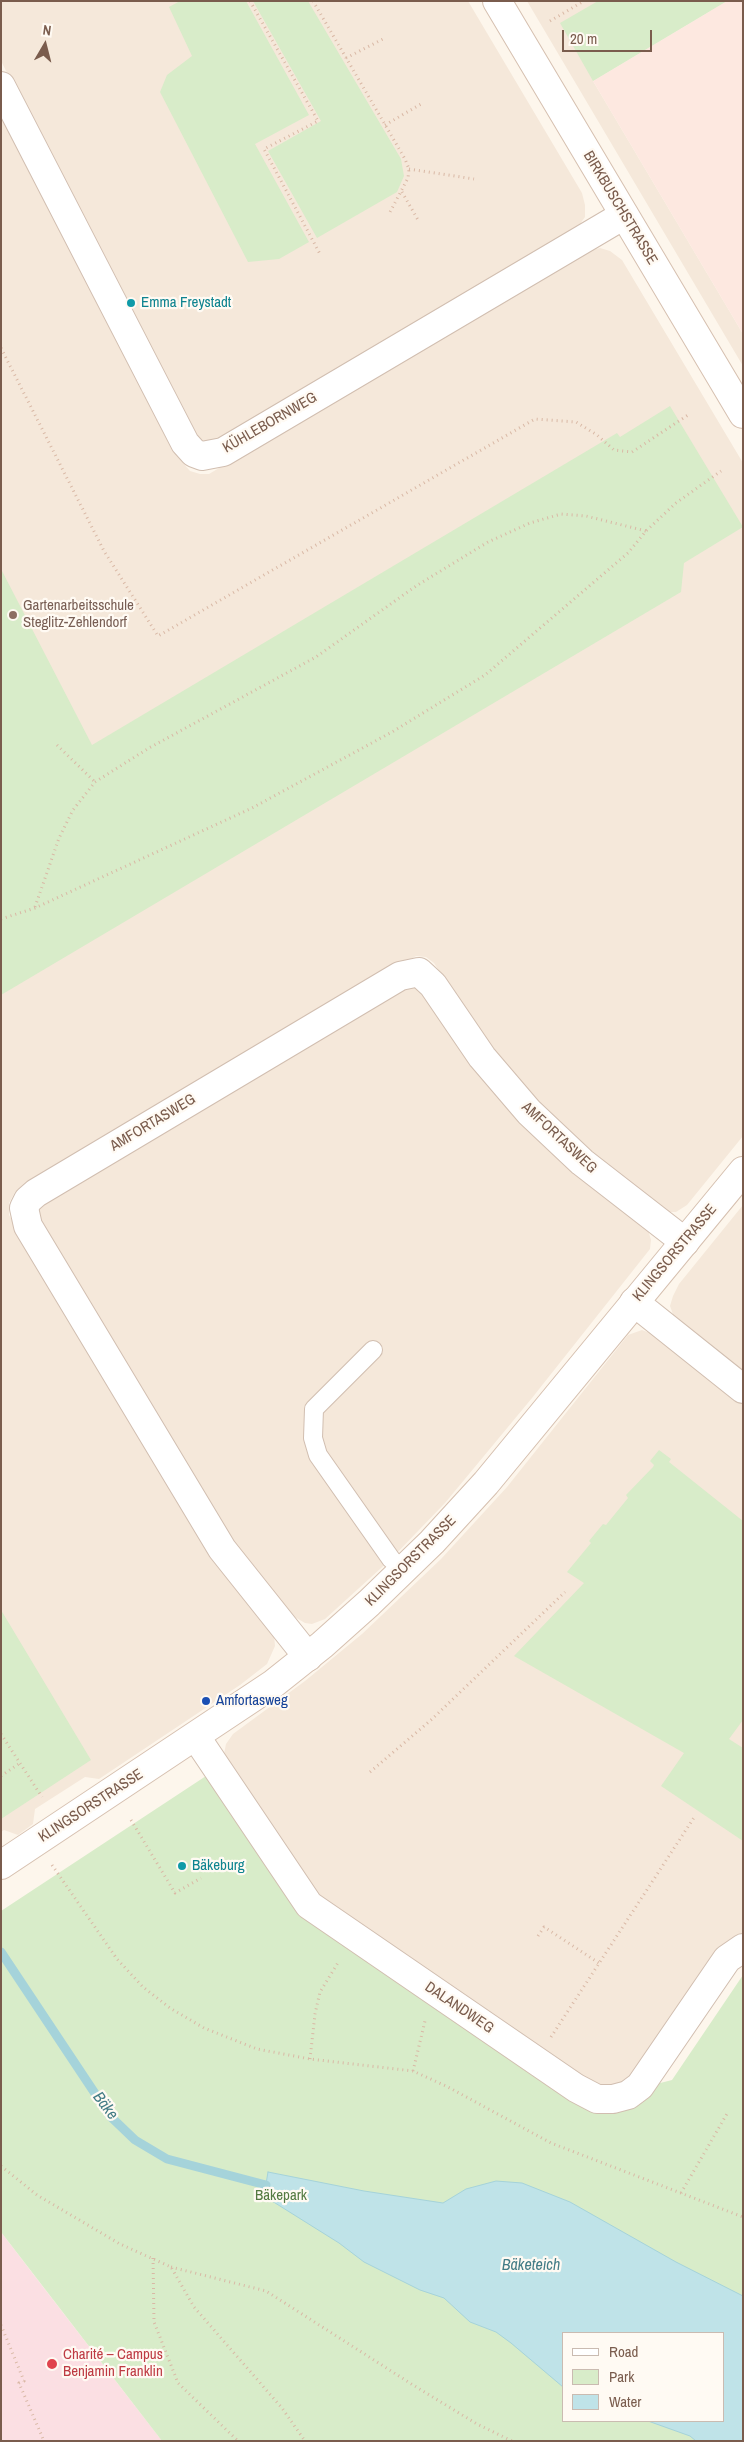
<!DOCTYPE html>
<meta charset="utf-8">
<style>
body{margin:0}
#map{position:relative;width:744px;height:2442px;overflow:hidden;background:#fdf6ec;font-family:"Archivo Narrow",sans-serif}
canvas{display:block}
.frame{position:absolute;inset:0;border:2px solid #7a5c4d;pointer-events:none}
.legend{position:absolute;left:562px;top:2332px;width:162px;height:90px;box-sizing:border-box;background:#fffaf3;border:1px solid #cabbb1;margin:0;padding:6px 9px;list-style:none;font-size:15px;color:#7a5c4d}
.legend li{display:flex;align-items:center;gap:10px;height:25px}
.legend b{width:25px;border:1px solid #cabbb1}
.north{position:absolute;left:20px;top:20px;width:50px;height:50px;-webkit-text-stroke:4px #fffaf3;paint-order:stroke;rotate:8deg;font-size:14px;font-weight:700;line-height:20px;text-align:center;color:#7a5c4d}
.north::after{content:'';display:block;margin:auto;width:18px;height:22px;background:#7a5c4d;clip-path:polygon(50% 0,100% 100%,50% 72%,0 100%)}
.scale{position:absolute;left:562px;top:30px;width:90px;height:22px;box-sizing:border-box;border:2px solid #7a5c4d;border-top:0;padding-left:6px;font-size:15px;line-height:18px;white-space:nowrap;color:#7a5c4d;-webkit-text-stroke:4px #fffaf3;paint-order:stroke}
</style>
<div id="map">
<canvas width="744" height="2442"></canvas>
<div class="frame"></div>
<ul class="legend">
<li><b style="height:6px;background:#fff"></b>Road</li>
<li><b style="height:14px;background:#d8ecc9"></b>Park</li>
<li><b style="height:14px;background:#bfe3e8"></b>Water</li>
</ul>
<div class="north">N</div>
<div class="scale">20 m</div>
</div>
<script>
const context = document.querySelector('canvas').getContext('2d');
context.lineJoin = 'round';
function fill(path, color) { context.fillStyle = color; context.fill(path, 'evenodd'); }
const shape = rows => new Path2D(rows.map(r => 'M' + r).join(''));
function stroke(path, color, width, dash) { context.strokeStyle = color; context.lineWidth = width; context.lineCap = dash ? 'butt' : 'round'; context.setLineDash(dash || []); context.stroke(path); }
function drawText(font, color, halo, rows, align = 'center') {
  context.font = font + ' "Archivo Narrow",sans-serif'; context.lineWidth = 4.5; context.setLineDash([]); context.textBaseline = 'middle'; context.strokeStyle = halo; context.fillStyle = color; for (const [text, x, y, turn = 0] of rows) {
    context.save(); context.translate(x, y); context.rotate((+turn || 0) * Math.PI / 180); context.textAlign = isNaN(turn) ? turn : align; if (halo) context.strokeText(text, 0, 0); context.fillText(text, 0, 0); context.restore();
  }
}
const residential = shape([
 [1,1,468,1,582,193,585,205,585,217,575,231,223,440,203,442,191,431,1,61],
 [527,1,727,1,593,81,743,334,743,366],
 [1,111,183,463,190,471,200,474,209,474,584,252,600,248,610,251,622,260,743,463,743,1136,687,1205,676,1212,666,1212,597,1159,527,1095,472,1023,434,963,426,957,416,956,15,1192,9,1203,9,1215,274,1635,275,1646,267,1664,240,1685,99,1779,85,1777,35,1809,33,1824,18,1835,4,1830,1,1832],
 [410,987,420,989,648,1230,651,1240,650,1249,532,1398,445,1503,391,1559,325,1619,312,1624,305,1623,293,1616,241,1554,41,1227,39,1211,42,1204,400,989],
 [743,1205,743,1375,674,1317,670,1306,673,1296,679,1284],
 [642,1330,660,1337,743,1404,743,1936,635,2074,623,2085,596,2087,325,1905,225,1759,224,1754,226,1744,233,1734,305,1681,362,1634,441,1559,507,1487,628,1335]
]);
const commercial = shape([
 [727,1,743,1,743,334,593,81]
]);
const medical = shape([
 [1,2232,30,2270,162,2441,1,2441]
]);
const green = shape([
 [180,1,246,1,309,115,255,144,309,242,279,259,248,262,160,92,167,75,192,56,169,7],
 [253,1,308,1,401,159,404,176,397,192,317,238,268,151,321,121],
 [598,1,727,1,593,81,560,23],
 [670,406,743,527,684,563,681,592,1,995,1,569,92,745,617,433,620,437],
 [659,1450,671,1459,669,1462,743,1521,743,1720,729,1739,743,1748,743,1841,661,1786,684,1753,514,1656,584,1583,567,1572,591,1543,589,1541,603,1524,606,1525,628,1498,626,1495,653,1467,654,1465,650,1461],
 [1,1610,91,1760,1,1819],
 [206,1776,293,1903,578,2104,672,2080,743,1975,743,2441,162,2441,1,2232,1,1911],
 [563,2333,723,2333,723,2421,563,2421]
]);
const water = shape([
 [268,2172,364,2191,443,2203,466,2189,496,2181,522,2183,570,2202,676,2262,743,2296,743,2441,696,2441,690,2436,648,2421,723,2421,723,2333,563,2333,563,2387,511,2343,496,2332,470,2322,444,2298,420,2290,364,2262,339,2243,264,2196,268,2172]
]);
const stream = shape([
 [1,1952,110,2116,135,2140,167,2159,266,2185]
]);
const path = shape([
 [250,1,318,121,264,149,320,254],
 [313,1,405,159,409,169,408,178,389,214],
 [550,21,584,1],
 [346,58,383,39],
 [385,125,421,104],
 [409,169,474,179],
 [402,192,418,220],
 [1,348,104,551,158,636,535,419,576,422,597,435,614,450,632,452,688,415],
 [57,745,95,782],
 [35,907,59,838,73,810,95,782,149,748,316,657,416,586,488,542,530,523,561,514,586,516,646,531],
 [1,919,35,908,252,808,392,732,485,675,628,553,646,531,676,503,721,471],
 [1,1734,42,1797],
 [370,1772,431,1720,565,1592],
 [1,1776,20,1763],
 [131,1820,175,1893,201,1878],
 [52,1865,117,1959,143,1987,170,2008,204,2028,257,2049,310,2059,413,2071,448,2087,551,2143,743,2217],
 [538,1936,544,1927,599,1963],
 [551,2037,695,1816],
 [310,2059,315,2014,320,1992,339,1961],
 [413,2071,425,2021],
 [1,2166,37,2195,120,2244,171,2267,194,2307,282,2408,305,2441],
 [681,2193,728,2112],
 [153,2258,154,2322,178,2383,238,2441],
 [171,2267,266,2291,413,2385,477,2424,512,2441],
 [1,2325,24,2381,19,2383,44,2441]
]);
const lane = shape([
 [373,1350,314,1409,313,1438,318,1455,391,1559,404,1571]
]);
const street = shape([
 [1,86,185,443,194,453,202,456,223,452,624,215],
 [634,1302,743,1389],
 [308,1657,222,1549,28,1226,24,1208,28,1200,36,1193,400,976,419,972,433,985,482,1057,529,1112,582,1162,685,1242],
 [196,1737,309,1905,576,2088,597,2099,613,2099,628,2095,640,2086,727,1959,743,1948]
]);
const secondary = shape([
 [497,1,743,414],
 [1,1865,273,1684,322,1645,369,1603,432,1542,486,1483,743,1171]
]);
const markers = [
 [131,303,5,"#0f9aa8"],
 [13,615,5,"#8d6e63"],
 [206,1701,5,"#1a4fb4"],
 [182,1866,5,"#0f9aa8"],
 [52,2364,6,"#e0444e"]
];
const streetNames = [
 ["BIRKBUSCHSTRASSE",620,208,59],
 ["KÜHLEBORNWEG",270,423,-30],
 ["AMFORTASWEG",153,1123,-31],
 ["AMFORTASWEG",559,1138,43],
 ["KLINGSORSTRASSE",675,1253,-50],
 ["KLINGSORSTRASSE",411,1561,-45],
 ["KLINGSORSTRASSE",91,1806,-33],
 ["DALANDWEG",459,2008,34]
];
const cultureNames = [
 ["Emma Freystadt",141,303],
 ["Bäkeburg",192,1866]
];
const educationNames = [
 ["Gartenarbeitsschule",23,606],
 ["Steglitz-Zehlendorf",23,623]
];
const transitNames = [
 ["Amfortasweg",216,1701]
];
const parkNames = [
 ["Bäkepark",281,2196]
];
const healthNames = [
 ["Charité – Campus",63,2355],
 ["Benjamin Franklin",63,2372]
];
const waterNames = [
 ["Bäke",105,2106,53],
 ["Bäketeich",531,2266]
];
fill(residential, '#f5e8da');
fill(commercial, '#fde8e0');
fill(medical, '#fbdfe3');
fill(green, '#d8ecc9');
fill(water, '#bfe3e8');
stroke(water, '#a5d3da', 1);
stroke(stream, '#a5d3da', 9);
stroke(lane, '#d1beb0', 20);
stroke(street, '#d1beb0', 30);
stroke(secondary, '#d6c0b0', 30);
stroke(path, '#d9b8a5', 3, [1, 4]);
stroke(lane, '#fff', 18);
stroke(street, '#fff', 28);
stroke(secondary, '#fff', 28);
for (const [x, y, r, color] of markers) { const dot = new Path2D(); dot.arc(x, y, r, 0, 2 * Math.PI); context.fillStyle = color; context.fill(dot); stroke(dot, '#fffaf3', 2); }
drawText('15px', '#7a5c4d', '#fffaf3', streetNames);
drawText('15px', '#0d838f', '#fffaf3', cultureNames, 'left');
drawText('15px', '#785e54', '#fffaf3', educationNames, 'left');
drawText('15px', '#164399', '#fffaf3', transitNames, 'left');
drawText('15px', '#537a41', '#fffaf3', parkNames);
drawText('15px', '#be3a42', '#fffaf3', healthNames, 'left');
drawText('italic 16px', '#437c86', '#fffaf3', waterNames);
</script>
